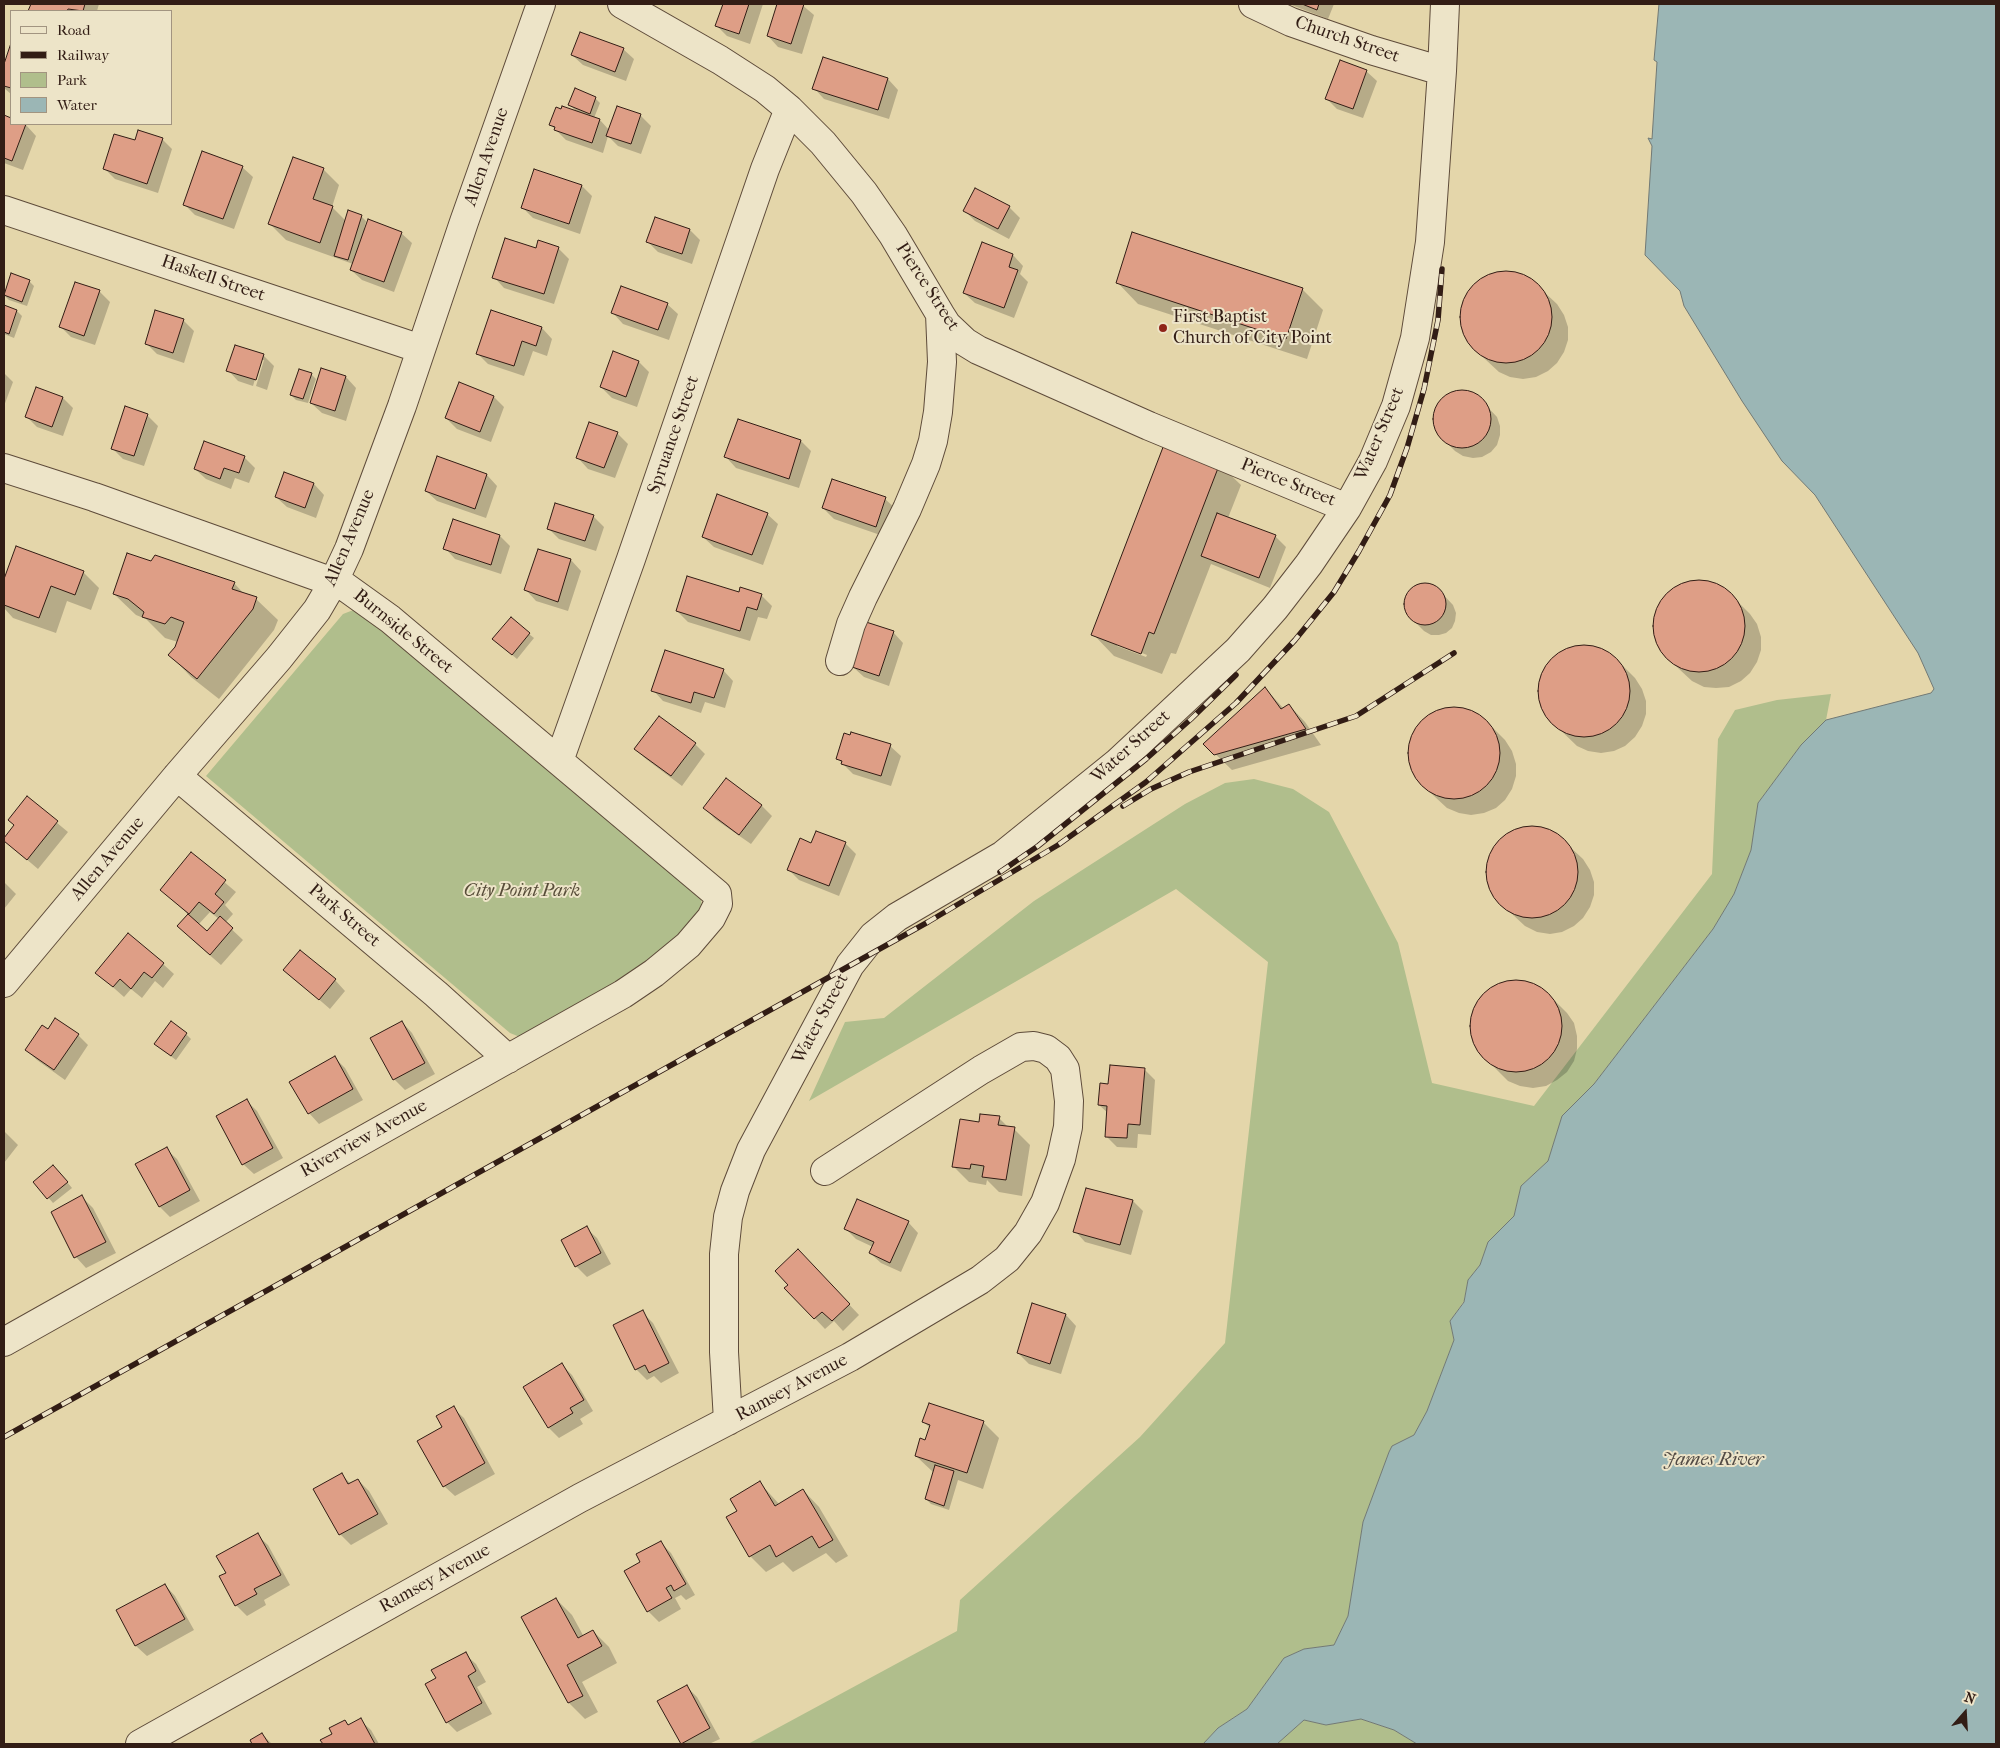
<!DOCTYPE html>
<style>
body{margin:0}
#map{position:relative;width:2000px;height:1748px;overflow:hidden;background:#e4d6aa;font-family:"IM FELL French Canon",serif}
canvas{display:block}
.frame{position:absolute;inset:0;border:5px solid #321d15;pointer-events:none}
.legend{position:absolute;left:10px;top:10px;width:162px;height:115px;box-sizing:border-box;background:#ede4c8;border:1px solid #a29480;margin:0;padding:6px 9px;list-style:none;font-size:15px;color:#321d15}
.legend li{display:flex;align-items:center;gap:10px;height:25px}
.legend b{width:25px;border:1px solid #a29480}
.north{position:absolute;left:1940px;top:1688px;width:50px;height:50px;-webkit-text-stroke:4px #ede4c8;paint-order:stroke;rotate:19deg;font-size:14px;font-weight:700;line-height:20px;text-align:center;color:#321d15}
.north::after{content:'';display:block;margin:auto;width:18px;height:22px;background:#321d15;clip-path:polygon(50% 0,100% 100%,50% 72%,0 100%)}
</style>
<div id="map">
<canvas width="2000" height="1748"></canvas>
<div class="frame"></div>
<ul class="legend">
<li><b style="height:6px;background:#ede4c8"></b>Road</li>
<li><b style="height:6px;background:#321d15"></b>Railway</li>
<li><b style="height:14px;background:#b0be8c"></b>Park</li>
<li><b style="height:14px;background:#9bb6b5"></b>Water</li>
</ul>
<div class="north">N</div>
</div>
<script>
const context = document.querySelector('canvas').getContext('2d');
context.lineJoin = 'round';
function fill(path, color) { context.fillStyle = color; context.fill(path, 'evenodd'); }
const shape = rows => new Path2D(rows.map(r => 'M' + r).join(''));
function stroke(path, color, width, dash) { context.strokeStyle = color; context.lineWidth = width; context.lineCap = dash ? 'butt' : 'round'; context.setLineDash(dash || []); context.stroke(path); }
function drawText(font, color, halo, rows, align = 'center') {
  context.font = font + ' "IM FELL French Canon",serif'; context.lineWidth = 4; context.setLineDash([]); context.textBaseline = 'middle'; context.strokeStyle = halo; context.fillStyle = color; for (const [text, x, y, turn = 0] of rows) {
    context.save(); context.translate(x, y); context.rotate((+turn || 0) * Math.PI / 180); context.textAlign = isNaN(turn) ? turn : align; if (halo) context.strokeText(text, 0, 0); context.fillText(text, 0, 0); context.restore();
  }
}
const green = shape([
 [356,609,699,889,702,906,700,919,632,973,525,1039,510,1033,206,776,343,614],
 [1831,694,1826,720,1801,745,1758,803,1751,850,1734,894,1713,929,1594,1084,1562,1116,1548,1161,1521,1186,1514,1216,1488,1242,1480,1265,1468,1280,1464,1301,1450,1321,1454,1340,1427,1411,1414,1435,1392,1446,1389,1452,1363,1522,1348,1616,1334,1645,1304,1649,1284,1658,1247,1709,1218,1728,1203,1744,748,1744,957,1631,960,1600,1140,1437,1225,1343,1268,962,1176,889,809,1101,845,1022,884,1018,1034,901,1185,804,1225,783,1254,779,1293,789,1329,812,1398,943,1432,1083,1534,1106,1712,874,1718,739,1735,710,1777,700],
 [1361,1719,1394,1730,1417,1744,1277,1744,1304,1720,1326,1725]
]);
const water = shape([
 [1659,4,1996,4,1996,1744,1417,1744,1394,1730,1361,1719,1326,1725,1304,1720,1277,1744,1203,1744,1218,1728,1247,1709,1284,1658,1304,1649,1334,1645,1348,1616,1363,1522,1389,1452,1392,1446,1414,1435,1427,1411,1454,1340,1450,1321,1464,1302,1468,1280,1480,1265,1488,1242,1514,1216,1521,1186,1548,1161,1562,1116,1594,1084,1713,929,1734,894,1751,850,1758,803,1801,745,1826,720,1931,693,1934,689,1918,653,1815,495,1782,461,1742,401,1684,306,1680,291,1645,255,1652,146,1648,138,1652,139,1657,62,1654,60,1659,4]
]);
const shadow = shape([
 [32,4,99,4,97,11,29,11],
 [724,4,763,4,750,44,727,36,717,26],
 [778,4,801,4,814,15,802,54,778,47,768,36],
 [1289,4,1334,4,1328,19],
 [11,45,11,94,4,88,4,68],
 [623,49,634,59,626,81,583,65,572,55],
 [823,59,888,79,898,90,889,119,824,99,814,88],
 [1366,71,1377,81,1363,118,1337,109,1327,99],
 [595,98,600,103,594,118,600,120,609,130,618,107,641,116,651,126,641,154,618,146,608,136,603,153,566,140,551,125,577,112,570,105],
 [4,117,11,120,11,124,26,125,36,136,23,170,4,163],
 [162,139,172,149,158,193,115,179,104,168],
 [242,167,253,177,234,229,195,215,184,204],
 [323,169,339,185,332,207,346,221,361,216,366,221,364,229,401,233,412,243,394,292,362,280,351,270,353,264,286,240,270,224],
 [582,186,592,196,580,234,533,218,523,208],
 [1009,207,1020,218,1009,239,975,221,965,211],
 [690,230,700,240,692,264,658,252,648,242],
 [983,243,1013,255,1023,266,1020,274,1028,282,1014,318,975,303,964,293],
 [558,248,569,259,554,304,504,288,494,277,537,250],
 [1506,272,1519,274,1530,279,1557,304,1564,315,1568,327,1568,340,1564,352,1557,363,1548,371,1536,377,1523,379,1510,377,1499,372,1472,347,1465,336,1461,323,1461,311,1465,298,1472,287,1481,279,1493,274],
 [29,281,34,286,27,306,9,300,4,295],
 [1117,282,1302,289,1323,310,1307,359,1138,304],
 [76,283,100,292,110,302,95,345,71,337,61,327],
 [667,304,678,314,669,340,623,324,613,313],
 [4,307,17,311,22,316,14,338,4,334],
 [183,320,194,331,184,363,157,354,146,343],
 [542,328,552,339,547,356,533,351,524,376,488,364,477,353],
 [614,353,639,362,649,372,637,407,612,398,601,387],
 [263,355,274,366,267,390,256,386,264,360,261,360,253,386,238,381,228,370],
 [4,373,13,382,4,406],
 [311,374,316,379,308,403,296,400,291,395],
 [346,377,356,388,346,421,322,413,311,403],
 [1462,392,1471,393,1479,398,1497,417,1500,426,1500,435,1497,445,1491,452,1482,457,1473,458,1463,456,1455,451,1437,433,1434,424,1434,414,1437,405,1444,398,1452,393],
 [494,397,504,407,491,442,457,429,446,418],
 [63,398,73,408,63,436,37,427,26,416],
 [147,415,158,426,144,466,123,459,112,448],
 [738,420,801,441,811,451,799,488,736,468,726,457],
 [617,433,628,444,615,478,588,469,578,458],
 [244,457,255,468,249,483,235,478,231,489,206,479,195,469],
 [438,458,487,475,497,486,486,518,437,501,426,491],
 [1219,464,1241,485,1228,518,1275,536,1286,547,1270,588,1211,564,1176,654,1171,653,1162,674,1114,656,1093,634],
 [1117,643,1147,655,1146,657,1117,646],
 [285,474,314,484,324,495,316,518,287,507,276,497],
 [885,499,896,509,886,537,834,519,823,508],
 [767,514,778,524,763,565,714,547,703,537],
 [593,516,604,527,596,551,559,539,548,528],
 [454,520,500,536,510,546,501,574,455,559,445,548],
 [17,547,83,572,99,588,91,610,67,601,56,633,13,618,4,608,4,582],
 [539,550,571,560,581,571,568,611,536,601,526,590],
 [151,563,234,583,245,595,256,599,278,620,274,630,219,699,191,677,170,655,178,642,165,638,146,619,136,615,114,594],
 [1699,581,1712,583,1723,588,1733,597,1750,614,1757,624,1761,637,1761,650,1757,662,1750,673,1741,681,1729,687,1716,688,1704,687,1692,681,1665,656,1658,645,1655,633,1654,620,1658,608,1665,597,1674,588,1686,583],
 [1422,584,1430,585,1437,588,1453,605,1456,613,1455,621,1452,628,1446,633,1439,635,1431,635,1424,631,1407,614,1405,607,1405,599,1409,592,1415,587],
 [761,595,772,606,767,619,758,617,750,641,688,622,677,611],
 [893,632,903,643,889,686,864,677,853,667],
 [529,634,534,638,517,659,499,644],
 [1584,646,1597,648,1608,653,1618,661,1635,678,1642,689,1646,701,1646,714,1642,726,1635,737,1625,746,1614,751,1601,753,1588,751,1577,746,1550,720,1543,710,1539,698,1539,685,1543,672,1550,661,1559,653,1571,648],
 [723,670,733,681,725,708,705,702,701,713,663,701,653,690],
 [1265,688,1284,709,1289,705,1305,722,1321,745,1232,770,1205,744],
 [1454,708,1467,710,1478,715,1488,723,1505,740,1512,751,1516,764,1516,776,1512,789,1505,800,1496,808,1484,813,1471,815,1459,813,1447,808,1420,783,1413,772,1409,760,1409,747,1413,735,1420,724,1429,715,1441,710],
 [695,744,705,754,682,786,646,759,635,749],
 [890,746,901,756,891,786,853,774,837,758],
 [27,798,68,832,38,869,4,840,15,826],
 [762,806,772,816,751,844,715,819,705,808],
 [1532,827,1545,829,1556,834,1583,859,1590,870,1594,882,1594,895,1590,907,1583,918,1574,926,1562,932,1550,934,1537,932,1525,926,1498,901,1491,891,1488,878,1487,865,1491,853,1498,842,1508,834,1519,828],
 [845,843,856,854,839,896,799,880,789,870,812,845],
 [191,854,236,892,225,905,233,914,225,923,243,940,221,965,189,937,189,915,161,890],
 [210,912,219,919,207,932,198,925],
 [4,882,16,894,4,909],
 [163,964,174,974,163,988,155,981,142,998,131,989,124,997,97,973],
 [285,970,335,980,345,991,330,1009],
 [1516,981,1528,982,1540,988,1550,996,1567,1013,1574,1023,1577,1036,1577,1049,1574,1061,1567,1072,1557,1080,1546,1086,1533,1088,1520,1086,1508,1081,1482,1055,1475,1044,1471,1032,1471,1019,1474,1007,1481,996,1491,988,1503,982],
 [402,1022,412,1033,435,1074,405,1090,394,1079],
 [48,1030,78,1035,88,1045,65,1080,37,1060,26,1050],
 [186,1034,191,1039,176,1060,161,1049],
 [335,1058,345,1068,363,1100,319,1124,309,1113],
 [1144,1069,1155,1080,1151,1135,1138,1134,1137,1148,1117,1147,1106,1136,1108,1113,1099,1105,1109,1085],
 [247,1101,257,1111,283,1158,254,1174,243,1164],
 [999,1118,1009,1128,1014,1129,1030,1145,1022,1196,999,1192,987,1180,986,1185,969,1182,953,1166,980,1123],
 [4,1131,18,1145,4,1163],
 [166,1149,177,1159,200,1201,170,1217,160,1207,137,1165],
 [58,1171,72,1188,53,1203,35,1182],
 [82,1197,93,1208,116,1253,86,1268,76,1257],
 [1133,1201,1143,1211,1131,1255,1085,1242,1075,1231],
 [908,1222,918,1233,901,1272,881,1263,870,1253,873,1247,856,1239,846,1229],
 [586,1228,597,1238,611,1264,587,1277,576,1266],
 [808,1261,859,1315,843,1331,834,1321,825,1329,786,1288],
 [642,1312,653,1323,679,1373,661,1383,654,1376,647,1380,636,1369],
 [1066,1315,1076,1326,1061,1374,1029,1364,1018,1353],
 [562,1365,572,1375,593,1411,580,1419,583,1424,559,1438,549,1428,525,1387],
 [453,1408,464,1418,495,1474,455,1496,444,1486],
 [924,1422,983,1422,999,1438,983,1489,958,1480,949,1510,931,1504,926,1499,934,1473,916,1456,926,1441,930,1428],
 [341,1474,351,1484,358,1480,369,1491,388,1524,351,1545,340,1534],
 [760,1483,779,1504,803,1490,819,1507,848,1556,836,1563,826,1553,793,1572,783,1562,766,1572,750,1556,739,1511],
 [257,1535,268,1545,290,1585,264,1600,266,1605,247,1616,236,1605],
 [660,1542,671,1553,695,1595,686,1600,681,1595,675,1598,681,1609,659,1622,648,1611,641,1562],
 [165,1585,175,1596,194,1630,147,1656,136,1646,117,1611],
 [556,1599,572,1615,584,1637,593,1631,609,1647,617,1663,582,1682,598,1712,585,1719,569,1703,523,1617],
 [465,1654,476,1664,486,1682,477,1687,492,1714,457,1732,447,1722,438,1679],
 [686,1686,697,1697,720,1739,709,1744,682,1743],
 [360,1720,371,1730,379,1744,324,1744,322,1741,334,1734,345,1721,349,1726],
 [262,1734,272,1744,254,1744,251,1740]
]);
const building = shape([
 [31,4,85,4,83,11,68,9,67,11,28,11,31,4],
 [723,4,749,4,739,34,715,26,723,4],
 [777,4,804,4,791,44,767,36,777,4],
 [1302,4,1319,4,1317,10,1302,4],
 [580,32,624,48,615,72,571,55,580,32],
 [11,43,11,88,4,86,4,64,11,43],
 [823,57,888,78,878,110,812,89,823,57],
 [1340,60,1367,70,1353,109,1325,99,1340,60],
 [575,88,596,97,590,114,568,105,575,88],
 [562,106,600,119,592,143,554,130,555,127,549,125,556,107,561,109,562,106],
 [617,106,641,114,631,144,606,136,617,106],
 [4,115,11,118,11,124,26,124,12,161,4,158,4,115],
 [138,130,163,138,147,184,103,169,114,134,135,140,138,130],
 [202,151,243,166,223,219,183,205,202,151],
 [293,157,324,168,313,199,333,206,320,243,268,224,293,157],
 [534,169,582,185,569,224,521,208,534,169],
 [975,188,1010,206,998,229,963,211,975,188],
 [348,210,362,215,348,260,334,256,348,210],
 [655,217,690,229,682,254,646,242,655,217],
 [368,219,402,232,384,282,350,270,368,219],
 [1132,232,1303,288,1286,339,1116,283,1132,232],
 [505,238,536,248,538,240,559,247,544,294,492,278,505,238],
 [982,242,1013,254,1009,267,1018,270,1004,308,963,293,982,242],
 '1460 317a46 46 0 1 1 92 0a46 46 0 1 1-92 0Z',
 [11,273,30,280,22,302,4,295,11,273],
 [75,282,100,290,84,336,59,327,75,282],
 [621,286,668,303,658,330,611,313,621,286],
 [4,305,17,310,9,334,4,332,4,305],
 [155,310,184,319,173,353,145,344,155,310],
 [491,310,542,327,536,346,522,341,514,366,476,354,491,310],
 [235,345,264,354,256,380,226,371,235,345],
 [613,351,639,361,626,397,600,387,613,351],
 [321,368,346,376,335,411,310,403,321,368],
 [299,369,312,373,303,399,290,395,299,369],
 [459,382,494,396,480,432,445,418,459,382],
 [36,387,63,397,52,427,25,417,36,387],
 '1433 419a29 29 0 1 1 58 0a29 29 0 1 1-58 0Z',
 [125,406,148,414,134,456,111,449,125,406],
 [738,419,801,440,789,479,724,457,738,419],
 [589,422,618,432,604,468,576,458,589,422],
 [204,441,245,456,239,473,224,468,220,479,194,469,204,441],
 [1165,442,1220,463,1154,634,1149,632,1141,654,1091,635,1165,442],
 [437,456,487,474,475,509,425,491,437,456],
 [284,472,314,483,305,508,275,497,284,472],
 [832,479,886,497,876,527,822,508,832,479],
 [717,494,768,513,752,555,702,537,717,494],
 [555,503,594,515,585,541,547,529,555,503],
 [1217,513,1276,535,1259,578,1201,556,1217,513],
 [453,519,500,535,491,565,443,549,453,519],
 [16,546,84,571,75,595,51,586,39,618,4,605,4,579,16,546],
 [538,549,571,559,558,602,524,590,538,549],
 [127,553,151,561,155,555,190,567,235,582,232,589,257,597,253,609,197,679,168,655,175,647,184,622,171,617,165,624,142,617,144,612,128,599,113,594,127,553],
 [687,576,739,592,740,587,762,594,757,610,747,607,740,631,676,611,687,576],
 '1653 626a46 46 0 1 1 92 0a46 46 0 1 1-92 0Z',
 '1404 604a21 21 0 1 1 42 0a21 21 0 1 1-42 0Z',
 [511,617,530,633,512,655,492,639,511,617],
 [866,622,894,631,879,676,852,667,866,622],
 '1538 691a46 46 0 1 1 92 0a46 46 0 1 1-92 0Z',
 [665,650,724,669,714,698,694,692,691,703,651,691,665,650],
 [1265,687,1281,709,1289,704,1306,729,1214,755,1203,744,1265,687],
 '1408 753a46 46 0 1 1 92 0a46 46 0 1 1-92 0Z',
 [659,716,696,743,671,776,634,749,659,716],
 [851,732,891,744,881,776,841,764,842,761,836,759,844,733,850,735,851,732],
 [726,778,762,805,739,835,703,808,726,778],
 [27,796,58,821,27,860,4,841,4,838,14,825,8,820,27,796],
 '1486 872a46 46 0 1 1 92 0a46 46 0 1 1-92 0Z',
 [816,831,846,842,829,886,787,870,800,838,811,843,816,831],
 [191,852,226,880,215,894,224,902,214,914,199,902,189,914,160,890,191,852],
 [188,914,207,931,220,916,233,928,210,955,177,926,188,914],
 [128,933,164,963,152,978,144,972,131,989,120,979,113,987,95,973,128,933],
 [300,950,336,979,319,1000,283,970,300,950],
 '1470 1026a46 46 0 1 1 92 0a46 46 0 1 1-92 0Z',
 [55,1018,79,1034,54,1070,25,1050,42,1025,48,1029,55,1018],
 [171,1021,187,1033,171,1056,154,1044,171,1021],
 [402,1021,425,1063,393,1080,370,1038,402,1021],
 [335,1056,353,1089,308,1114,289,1082,335,1056],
 [1110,1065,1145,1068,1140,1125,1128,1124,1127,1138,1105,1137,1107,1106,1098,1105,1100,1083,1108,1084,1110,1065],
 [247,1099,273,1148,242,1165,216,1116,247,1099],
 [980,1114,1000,1116,998,1125,1015,1127,1006,1180,982,1177,984,1166,971,1164,970,1169,952,1167,960,1119,979,1122,980,1114],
 [167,1147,190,1190,159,1207,135,1164,167,1147],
 [53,1165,68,1182,47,1199,33,1182,53,1165],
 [1086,1188,1133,1200,1120,1245,1073,1232,1086,1188],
 [82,1195,106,1242,74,1258,51,1212,82,1195],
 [857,1199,909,1221,890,1263,869,1253,874,1242,844,1229,857,1199],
 [587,1226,601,1253,575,1267,561,1240,587,1226],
 [798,1249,850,1304,832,1321,822,1312,814,1319,784,1288,788,1285,775,1271,798,1249],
 [1032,1303,1066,1314,1050,1364,1017,1353,1032,1303],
 [643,1310,669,1363,649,1373,645,1365,635,1370,613,1325,643,1310],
 [562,1363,584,1400,570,1408,573,1413,548,1428,523,1387,562,1363],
 [929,1403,984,1421,967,1473,915,1456,920,1438,925,1440,930,1425,922,1422,929,1403],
 [454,1406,485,1463,443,1487,417,1441,442,1427,436,1416,454,1406],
 [935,1465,954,1471,944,1506,925,1499,935,1465],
 [342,1473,348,1484,358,1479,378,1514,339,1535,313,1489,342,1473],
 [760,1481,775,1506,803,1489,833,1540,819,1548,812,1536,776,1557,770,1545,749,1557,726,1517,737,1511,730,1499,760,1481],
 [258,1533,281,1575,254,1589,257,1594,235,1606,219,1576,226,1573,216,1556,258,1533],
 [661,1541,686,1584,674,1591,671,1585,666,1588,672,1598,647,1612,624,1571,640,1562,636,1554,661,1541],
 [165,1584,185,1619,135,1646,116,1610,165,1584],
 [556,1598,578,1638,593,1630,602,1646,567,1665,583,1696,568,1703,521,1617,556,1598],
 [466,1652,476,1671,468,1676,482,1703,446,1723,425,1684,436,1678,431,1670,466,1652],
 [687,1685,710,1728,681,1744,657,1701,687,1685],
 [361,1718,375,1744,323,1744,320,1740,332,1734,329,1728,345,1720,348,1725,361,1718],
 [262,1733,269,1744,252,1744,250,1740,262,1733]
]);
const minor = shape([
 [622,4,720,60,765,89,789,109,823,143,864,193,893,235,940,314,947,325,965,342,978,350,1149,426,1347,508],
 [1253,4,1291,22,1371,50,1442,71],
 [4,210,421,349],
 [4,468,94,497,344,586,390,619,717,894,718,904,711,918,688,945,654,973,623,994,4,1342],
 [840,661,851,624,863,597,907,509,926,464,933,441,938,412,942,362,940,314],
 [559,761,631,559,765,169,789,109],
 [177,776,436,994,508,1059],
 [4,983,177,776,279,658,317,610,334,581,349,549,402,406,464,222,541,4],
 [728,1421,724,1352,724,1254,728,1217,735,1191,751,1150,850,965,873,936,897,917,1003,855,1117,763,1238,650,1275,608,1309,564,1347,508,1373,461,1396,406,1415,338,1430,242,1442,71,1445,4],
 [140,1744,580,1498,850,1357,980,1280,1007,1259,1028,1233,1045,1203,1061,1159,1068,1127,1069,1101,1065,1069,1058,1058,1046,1049,1034,1046,1021,1047,981,1070,825,1171]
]);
const rail = shape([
 [1123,806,1151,789,1189,772,1356,716,1454,653],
 [1000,872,1038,846,1146,759,1191,719,1236,675],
 [4,1437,928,922,1058,845,1146,782,1236,703,1295,640,1334,592,1359,551,1390,495,1407,448,1424,389,1438,320,1442,269]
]);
const markers = [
 [1163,328,5,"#8f2418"]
];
const streetNames = [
 ["Church Street",1347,40,19],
 ["Allen Avenue",487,157,-71],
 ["Haskell Street",213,279,19],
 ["Pierce Street",927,287,57],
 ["Water Street",1380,434,-67],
 ["Spruance Street",674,435,-71],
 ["Pierce Street",1288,483,22],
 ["Allen Avenue",350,538,-67],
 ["Burnside Street",403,632,39],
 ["Water Street",1131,747,-42],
 ["Allen Avenue",108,859,-50],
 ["Park Street",344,916,40],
 ["Water Street",821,1019,-62],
 ["Riverview Avenue",364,1139,-29],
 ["Ramsey Avenue",792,1388,-28],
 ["Ramsey Avenue",435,1579,-29]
];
const poiNames = [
 ["First Baptist",1173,318],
 ["Church of City Point",1173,339]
];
const parkNames = [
 ["City Point Park",522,892]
];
const waterNames = [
 ["James River",1713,1460]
];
fill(green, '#b0be8c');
fill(water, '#9bb6b5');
stroke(water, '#717975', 1);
fill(shadow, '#0003');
fill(building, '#de9e86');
stroke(building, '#321d15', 1);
stroke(minor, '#5e4b3a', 30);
stroke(minor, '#ede4c8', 28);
stroke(rail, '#321d15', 5.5);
stroke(rail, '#ede4c8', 4, [11]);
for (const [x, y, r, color] of markers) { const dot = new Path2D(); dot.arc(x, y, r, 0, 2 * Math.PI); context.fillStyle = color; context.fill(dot); stroke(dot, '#ede4c8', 2); }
drawText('18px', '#321d15', '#ede4c8', streetNames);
drawText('18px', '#321d15', '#ede4c8', poiNames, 'left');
drawText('italic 18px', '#584d39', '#ede4c8', parkNames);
drawText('italic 19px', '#524b45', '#ede4c8', waterNames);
</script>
